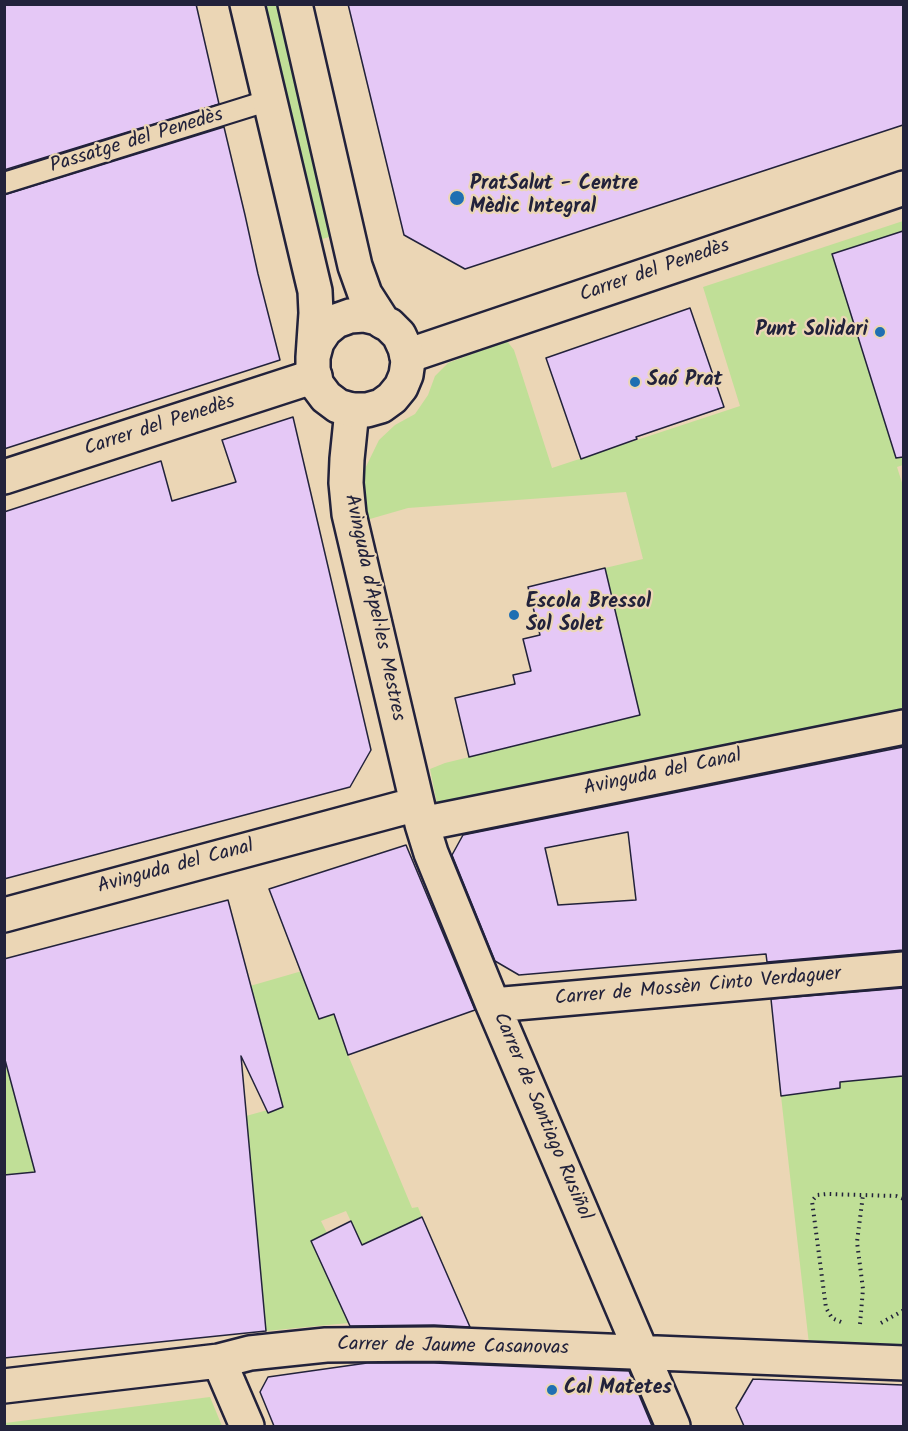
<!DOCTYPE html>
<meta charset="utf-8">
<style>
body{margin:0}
#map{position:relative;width:908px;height:1431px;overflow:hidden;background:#ebd6b5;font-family:Kalam,sans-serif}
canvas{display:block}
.frame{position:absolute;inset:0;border:6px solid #22223b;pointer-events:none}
</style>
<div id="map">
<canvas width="908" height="1431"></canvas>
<div class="frame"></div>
</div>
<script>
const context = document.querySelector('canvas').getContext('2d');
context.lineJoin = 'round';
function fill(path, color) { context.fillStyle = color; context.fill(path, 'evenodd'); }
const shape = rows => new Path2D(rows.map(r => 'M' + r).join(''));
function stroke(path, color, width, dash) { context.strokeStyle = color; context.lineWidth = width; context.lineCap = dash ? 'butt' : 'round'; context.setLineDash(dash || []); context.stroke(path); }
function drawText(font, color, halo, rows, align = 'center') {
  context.font = font + ' Kalam,sans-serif'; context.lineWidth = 4.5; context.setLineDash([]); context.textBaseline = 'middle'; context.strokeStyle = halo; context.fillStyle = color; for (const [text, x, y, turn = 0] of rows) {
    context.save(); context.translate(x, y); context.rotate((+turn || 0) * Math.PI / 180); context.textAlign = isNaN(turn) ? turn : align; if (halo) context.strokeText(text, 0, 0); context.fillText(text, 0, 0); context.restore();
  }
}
const green = shape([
 [266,5,279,5,333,236,322,239],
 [903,221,903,231,833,254,903,418,903,465,897,467,904,489,903,744,439,814,430,769,445,763,640,715,605,568,643,559,626,492,408,508,363,521,357,485,379,440,395,425,415,414,428,395,435,376,448,363,507,341,514,350,552,468,740,406,703,287],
 [302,971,319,1019,334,1014,348,1055,412,1208,418,1207,422,1217,362,1245,346,1211,321,1221,327,1233,349,1323,266,1331,246,1116,282,1106,250,986],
 [837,1056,876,1078,903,1076,903,1348,809,1344,781,1096,840,1088],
 [6,1062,25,1136,52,1178,5,1175,4,1063],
 [210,1397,222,1426,5,1426,5,1423]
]);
const building = shape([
 [4,4,196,4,219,104,4,170,4,4],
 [348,4,903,4,903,125,465,269,404,235,348,4],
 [224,127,245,215,258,274,280,360,4,449,4,195,224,127],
 [903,231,903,457,896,458,832,254,903,231],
 [690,308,724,407,636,437,637,439,581,459,546,358,690,308],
 [293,417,371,750,350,787,4,879,4,512,161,461,172,501,236,482,222,440,293,417],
 [605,568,640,715,469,757,455,698,515,684,513,675,531,671,523,639,540,635,528,587,605,568],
 [903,747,903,950,767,962,766,954,519,975,495,961,452,855,463,835,903,747],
 [628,832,636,900,558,905,545,848,628,832],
 [406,845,475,1010,348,1055,334,1014,319,1019,269,889,406,845],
 [228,900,283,1107,268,1113,241,1056,266,1331,4,1358,4,1175,35,1172,4,1056,4,959,228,900],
 [903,988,903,1076,840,1082,840,1088,781,1096,771,999,903,988],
 [422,1217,470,1327,434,1325,350,1326,311,1241,351,1221,362,1245,422,1217],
 [367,1363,434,1363,629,1371,652,1426,274,1426,260,1392,268,1377,367,1363],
 [753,1379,903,1385,903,1426,744,1426,736,1408,753,1379]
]);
const path = shape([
 [841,1322,832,1318,826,1308,812,1201,817,1195,827,1194,896,1196,904,1199],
 [881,1323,904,1310],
 [860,1324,863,1289,857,1242,863,1195]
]);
const service = shape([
 [4,183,270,100]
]);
const minor = shape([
 [407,356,904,188],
 [352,410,347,459,346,483,349,514,422,824,431,853,493,1005,673,1426],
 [4,477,315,376],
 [422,824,904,727],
 [4,915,417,804],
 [493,1005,904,969],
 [219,1361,247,1426],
 [4,1386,219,1361,250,1353,326,1345,434,1344,904,1363]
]);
const tertiary = shape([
 [247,4,315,291,316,313,313,357,313,371,317,385,326,397,338,406,352,410,367,410,381,406,392,398,401,387,406,375,408,361,405,348,399,335,389,325,383,322,377,318,364,315,350,316,336,321,325,330,317,342,313,357],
 [295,4,355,266,365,294,383,322]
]);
const markers = [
 [457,198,8,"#1f6fb2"],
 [880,332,6,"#1f6fb2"],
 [635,382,6,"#1f6fb2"],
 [514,615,6,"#1f6fb2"],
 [552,1390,6,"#1f6fb2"]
];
const streetNames = [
 ["Passatge del Penedès",137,142,-17],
 ["Carrer del Penedès",655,272,-19],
 ["Carrer del Penedès",160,427,-18],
 ["Avinguda d'Apel·les Mestres",373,608,78],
 ["Avinguda del Canal",663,774,-12],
 ["Avinguda del Canal",176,868,-15],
 ["Carrer de Mossèn Cinto Verdaguer",698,988,-5],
 ["Carrer de Santiago Rusiñol",541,1117,67],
 ["Carrer de Jaume Casanovas",453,1348,1]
];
const poiNames = [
 ["PratSalut - Centre",470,186],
 ["Mèdic Integral",470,209],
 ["Punt Solidari",868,332,"right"],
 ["Saó Prat",647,382],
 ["Escola Bressol",526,604],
 ["Sol Solet",526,627],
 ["Cal Matetes",564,1390]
];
fill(green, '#c0df97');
fill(building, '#e5c8f6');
stroke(building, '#22223b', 1.5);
stroke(service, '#22223b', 24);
stroke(minor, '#22223b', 38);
stroke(tertiary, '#22223b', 38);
stroke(path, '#22223b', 4, [1.5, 4.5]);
stroke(service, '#ebd6b5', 20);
stroke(minor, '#ebd6b5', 33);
stroke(tertiary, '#ebd6b5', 33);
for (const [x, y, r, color] of markers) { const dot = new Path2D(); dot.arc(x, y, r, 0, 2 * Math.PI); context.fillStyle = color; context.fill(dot); stroke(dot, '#ebd6b5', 2); }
drawText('20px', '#22223b', '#ebd6b5', streetNames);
drawText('bold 20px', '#22223b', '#ebd6b5', poiNames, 'left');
</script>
